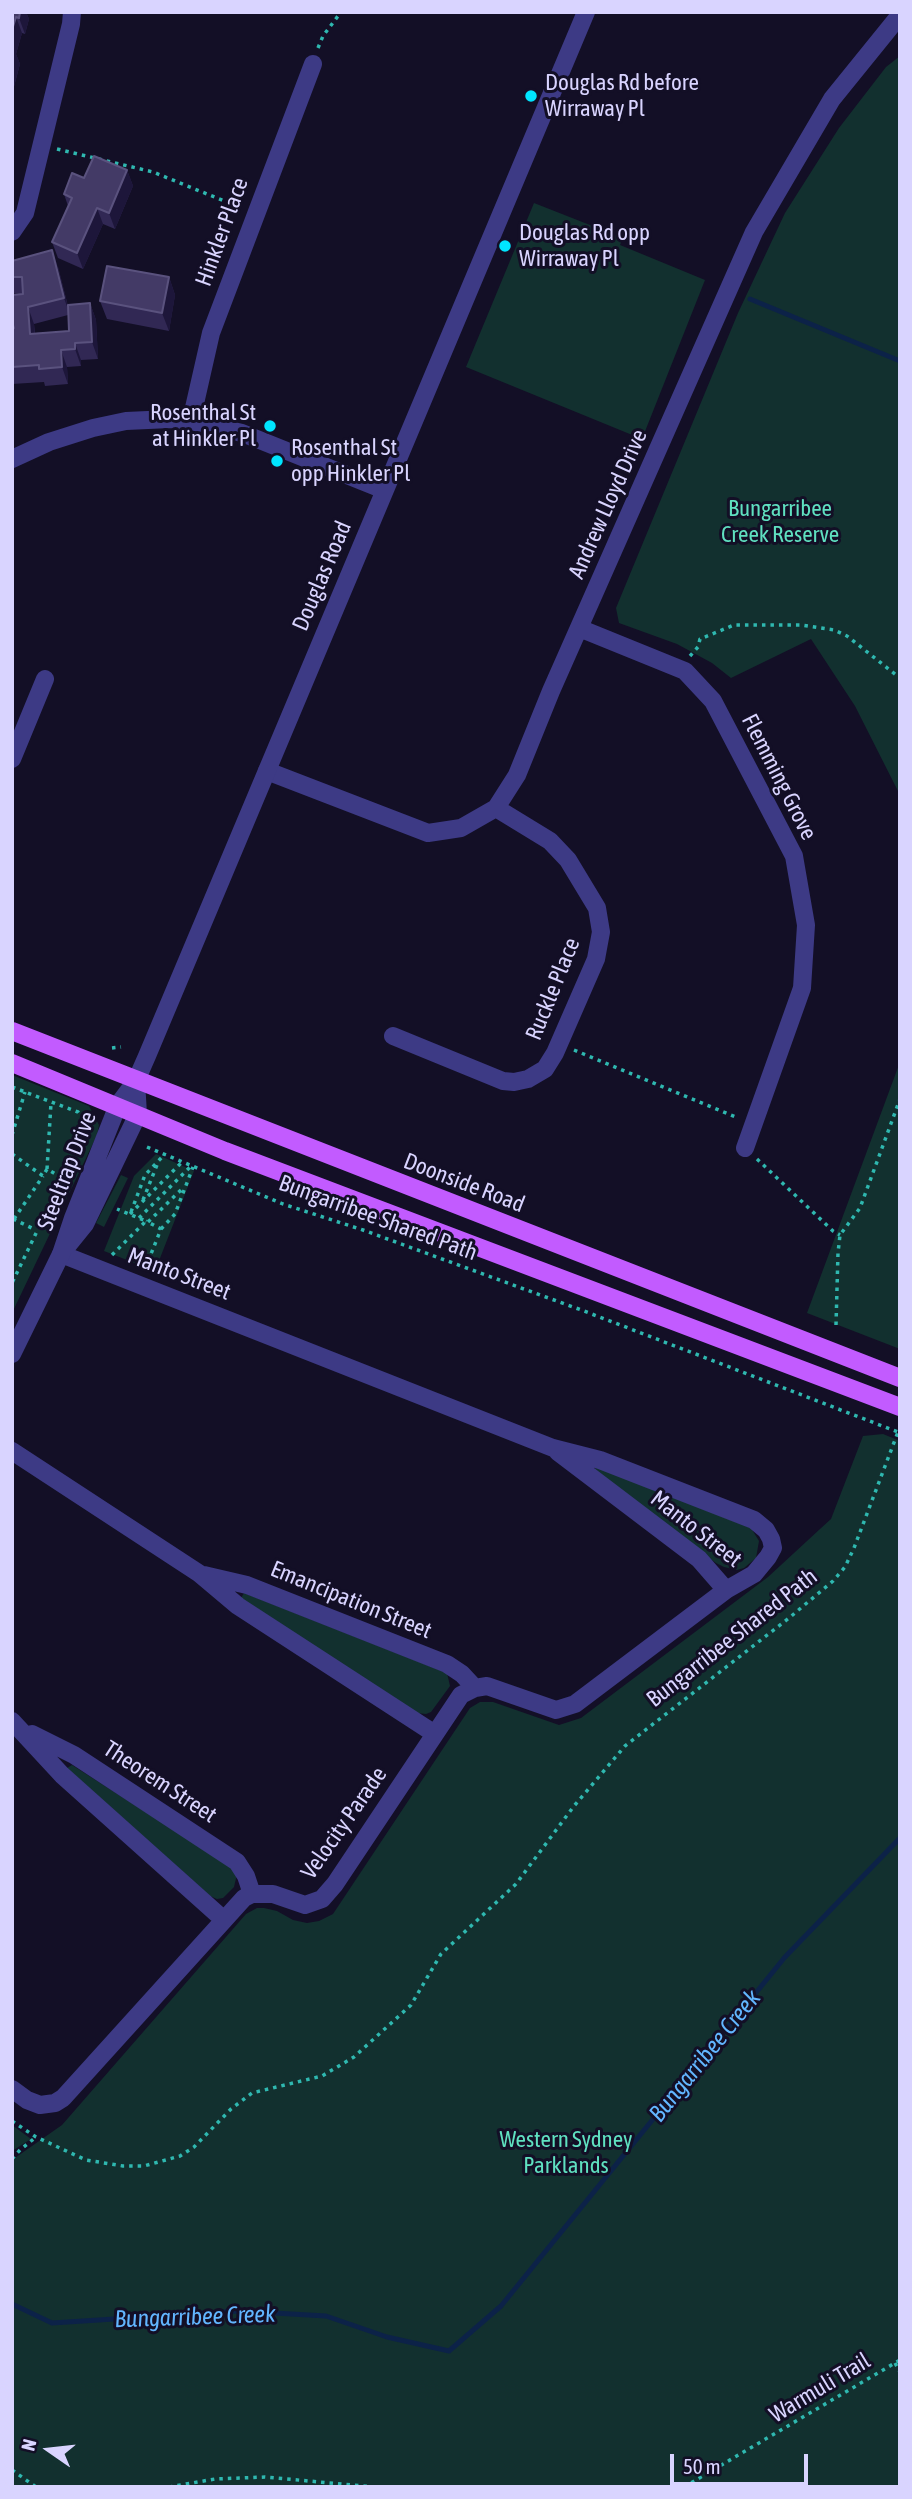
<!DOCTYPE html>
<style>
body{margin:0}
#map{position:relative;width:912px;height:2499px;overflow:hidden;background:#130f26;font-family:"Asap Condensed",sans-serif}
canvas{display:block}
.frame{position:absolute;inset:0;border:14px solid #d9d4ff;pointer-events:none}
.north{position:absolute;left:14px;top:2415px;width:70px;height:70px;-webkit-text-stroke:5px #130f26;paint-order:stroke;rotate:284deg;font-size:19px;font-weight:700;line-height:28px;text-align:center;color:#d9d4ff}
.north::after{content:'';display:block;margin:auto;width:24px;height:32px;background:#d9d4ff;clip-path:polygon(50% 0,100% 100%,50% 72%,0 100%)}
.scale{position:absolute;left:670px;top:2454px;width:138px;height:32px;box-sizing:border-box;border:4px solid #d9d4ff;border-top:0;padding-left:9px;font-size:21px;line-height:24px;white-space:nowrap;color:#d9d4ff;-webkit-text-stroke:5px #130f26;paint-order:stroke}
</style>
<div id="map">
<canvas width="912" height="2499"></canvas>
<div class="frame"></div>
<div class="north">N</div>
<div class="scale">50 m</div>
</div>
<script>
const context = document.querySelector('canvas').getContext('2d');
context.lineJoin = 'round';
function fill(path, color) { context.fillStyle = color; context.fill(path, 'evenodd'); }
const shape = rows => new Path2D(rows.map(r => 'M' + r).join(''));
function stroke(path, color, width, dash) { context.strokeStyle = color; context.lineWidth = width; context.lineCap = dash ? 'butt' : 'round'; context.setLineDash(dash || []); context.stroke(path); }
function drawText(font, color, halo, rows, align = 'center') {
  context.font = font + ' "Asap Condensed",sans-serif'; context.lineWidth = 6; context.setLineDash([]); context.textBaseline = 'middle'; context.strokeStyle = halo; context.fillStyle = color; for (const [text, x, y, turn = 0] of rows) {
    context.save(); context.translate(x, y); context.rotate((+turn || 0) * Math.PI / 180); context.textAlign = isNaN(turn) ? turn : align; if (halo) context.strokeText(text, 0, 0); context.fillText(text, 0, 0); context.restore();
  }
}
const green = shape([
 [900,56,900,795,855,706,811,639,731,678,712,663,677,644,619,623,616,608,738,313,785,213,839,128,886,67],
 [534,203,623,238,620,245,705,280,642,439,466,367],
 [900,1062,900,1349,807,1313],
 [12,1075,89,1106,99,1125,97,1135,12,1313],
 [156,1154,194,1171,155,1271,104,1251,134,1176],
 [121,1175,128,1178,104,1227,96,1223],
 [883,1434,900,1441,900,2487,12,2487,12,2160,62,2125,246,1914,257,1908,264,1908,277,1911,293,1920,307,1923,319,1921,333,1914,470,1708,480,1702,493,1702,559,1725,581,1718,768,1577,820,1529,831,1519,863,1436],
 [596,1467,751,1528,759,1541,756,1558,744,1568,737,1570,724,1567,716,1563,596,1475,594,1470],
 [244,1593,447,1673,450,1686,431,1712,426,1714,417,1713,241,1598],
 [72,1765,227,1864,237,1874,234,1887,223,1898,217,1899,210,1896,67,1768],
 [12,2125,31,2139,12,2151]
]);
const stream = shape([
 [750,299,900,361],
 [12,2304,52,2323,239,2311,326,2316,387,2337,449,2351,501,2306,785,1957,900,1838]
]);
const path = shape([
 [318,48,323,36,341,12],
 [57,149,153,172,239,207],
 [690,656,698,647,700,639,734,625,801,625,834,630,847,636,900,678],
 [112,1048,121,1047],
 [574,1050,738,1118],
 [12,1087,78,1112,85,1122,53,1198,12,1283],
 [12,1135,25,1092],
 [147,1147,283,1204,363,1230,584,1311,898,1432],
 [12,1154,43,1176,47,1169,62,1178],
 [757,1159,833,1231,840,1235],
 [47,1169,51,1103],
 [143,1200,157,1165],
 [131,1212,145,1175,165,1154],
 [130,1214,182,1162],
 [139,1218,191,1166],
 [13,1219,36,1230],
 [14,1219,43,1176],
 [148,1222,184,1187],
 [161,1229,175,1214,193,1167],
 [112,1255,146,1221,117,1209],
 [145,1269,161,1229,146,1221],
 [836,1325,838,1253,840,1235,860,1208,900,1099],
 [12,2121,36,2137,86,2160,123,2166,144,2166,180,2156,194,2147,231,2109,252,2093,322,2076,354,2057,411,2005,441,1954,516,1884,574,1806,625,1746,789,1618,833,1581,845,1567,854,1548,898,1432],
 [12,2159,20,2150,36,2137],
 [895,2363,900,2372],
 [12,2470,36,2487],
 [169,2487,215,2479,265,2477,374,2487],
 [684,2487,900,2360]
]);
const minor = shape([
 [12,232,25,213,71,24,72,12],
 [191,421,211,333,313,64],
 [579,628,685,671,713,701,794,856,806,925,802,988,745,1148],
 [12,759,45,679],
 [267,771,428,833,461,828,496,808,517,775,551,691,754,232,832,99,900,15],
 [393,1036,503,1081,514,1082,528,1079,545,1069,555,1053,596,959,601,932,597,908,568,860,550,841,496,808],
 [12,1451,200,1574,238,1606,435,1734],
 [558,1452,699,1559,726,1590],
 [204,1575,247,1585,447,1664,462,1674,475,1688],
 [12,1721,62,1775,224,1920],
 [32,1734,74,1755,237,1862,246,1876,252,1894],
 [12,2089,27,2100,40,2105,55,2103,63,2098,244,1898,252,1894,273,1894,305,1905,322,1899,335,1884,461,1695,475,1688,487,1686,556,1710,575,1704,726,1590,754,1574,768,1557,773,1548,771,1539,766,1530,754,1520,600,1460,553,1448,61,1254]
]);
const tertiary = shape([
 [12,459,49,442,93,428,126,421,170,419,191,421,242,433,384,490],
 [68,1245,85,1224,138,1114,136,1081],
 [12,1354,61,1254,73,1218,118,1105,136,1081,147,1056,586,12]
]);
const primary = shape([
 [12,1031,900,1378],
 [12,1063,225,1151,900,1407]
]);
const wall = shape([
 [12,12,26,12,29,19,25,34,22,33,16,54,20,64,12,94],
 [127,170,133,186,115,229,103,224,83,269,58,258,52,242,68,206,64,194,84,178],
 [12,261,58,267,68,306,90,303,96,320,98,359,81,360,81,366,67,367,68,384,45,386,44,382,12,384,12,329,14,328,23,294,12,293],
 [68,315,69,331,35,333,34,324],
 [169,277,175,295,169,331,107,319,100,301]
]);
const shadedWall = shape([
 [20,12,26,12,29,19,25,34,19,18],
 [16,17,22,33,16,54,20,64,12,94,12,30],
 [127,170,133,186,115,229,109,213],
 [97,208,103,224,83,269,77,253],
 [52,250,58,267,70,315,64,298],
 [169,277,175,295,169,331,162,313],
 [90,303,96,320,98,359,92,342],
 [28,307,34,324,36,350,30,334],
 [75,343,81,360,81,366,75,349],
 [61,350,67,367,68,384,62,367]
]);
const building = shape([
 [12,12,20,12,19,18,16,17,12,30,12,12],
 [94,156,127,170,109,213,97,208,77,253,52,242,72,198,64,194,72,173,84,178,94,156],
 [52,250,64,298,28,307,30,334,69,331,68,305,90,303,92,342,75,343,75,349,61,350,62,367,39,369,39,365,12,367,12,329,14,328,12,322,12,295,23,294,22,277,12,277,12,261,52,250],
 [107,266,169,277,162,313,100,301,107,266]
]);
const markers = [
 [531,96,7,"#00e5ff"],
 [505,246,7,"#00e5ff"],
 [270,426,7,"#00e5ff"],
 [277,461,7,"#00e5ff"]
];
const poiNames = [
 ["Douglas Rd before",545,83],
 ["Wirraway Pl",545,109],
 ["Douglas Rd opp",519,233],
 ["Wirraway Pl",519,259],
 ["Rosenthal St",256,413,"right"],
 ["at Hinkler Pl",256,439,"right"],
 ["Rosenthal St",291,448],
 ["opp Hinkler Pl",291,474]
];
const streetNames = [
 ["Hinkler Place",222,232,-70],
 ["Andrew Lloyd Drive",608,504,-66],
 ["Douglas Road",322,576,-67],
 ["Flemming Grove",779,777,63],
 ["Ruckle Place",553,989,-68],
 ["Steeltrap Drive",67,1171,-69],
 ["Doonside Road",464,1183,21],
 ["Bungarribee Shared Path",378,1218,20],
 ["Manto Street",179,1274,21],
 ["Manto Street",696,1529,38],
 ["Emancipation Street",351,1600,22],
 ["Bungarribee Shared Path",732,1638,-38],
 ["Theorem Street",160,1782,33],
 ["Velocity Parade",344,1823,-55],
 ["Warmuli Trail",820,2388,-31]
];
const parkNames = [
 ["Bungarribee",780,509],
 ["Creek Reserve",780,535],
 ["Western Sydney",566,2140],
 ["Parklands",566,2166]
];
const waterNames = [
 ["Bungarribee Creek",705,2056,-51],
 ["Bungarribee Creek",195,2317,-2]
];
fill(green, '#12302f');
stroke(stream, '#0c2248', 5);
stroke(path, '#2fb8b0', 3.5, [3.5, 5]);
stroke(minor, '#3d3a85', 18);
stroke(tertiary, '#3d3a85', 18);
stroke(primary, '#c25bff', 18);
fill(wall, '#312854');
fill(shadedWall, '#1d163a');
fill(building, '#433a66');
stroke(building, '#5a527e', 2);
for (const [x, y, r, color] of markers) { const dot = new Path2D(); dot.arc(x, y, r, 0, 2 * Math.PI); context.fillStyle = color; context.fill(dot); stroke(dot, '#130f26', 2.5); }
drawText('23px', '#d9d4ff', '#130f26', poiNames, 'left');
drawText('23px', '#d9d4ff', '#130f26', streetNames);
drawText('23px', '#5fe0c0', '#130f26', parkNames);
drawText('italic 24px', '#62b6ff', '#130f26', waterNames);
</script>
